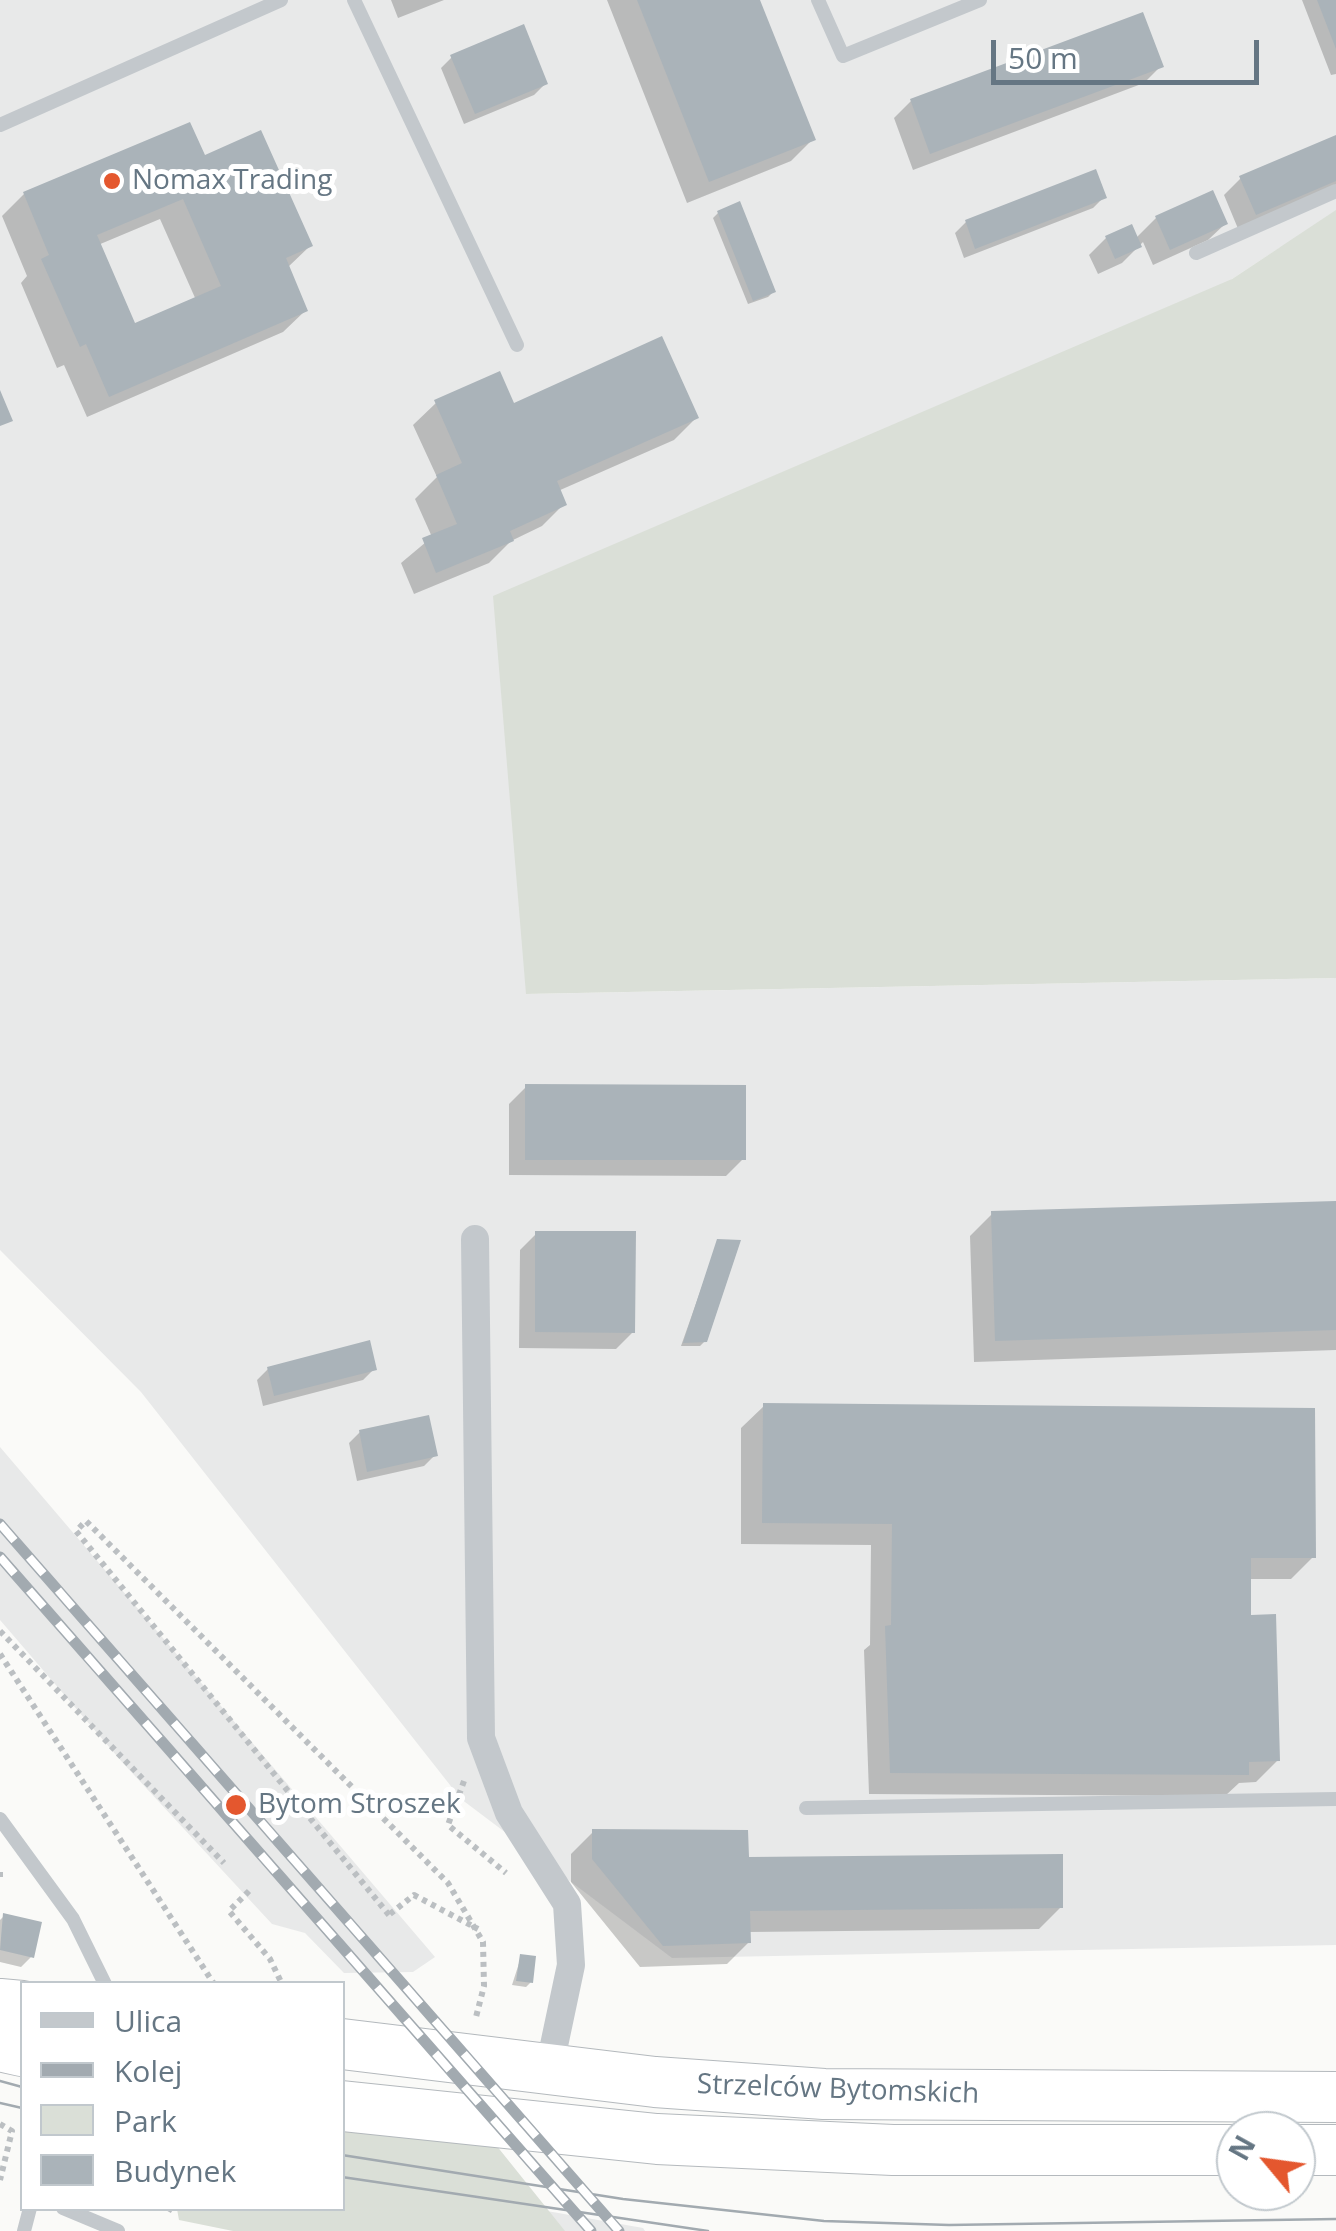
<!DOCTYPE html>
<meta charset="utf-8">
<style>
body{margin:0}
#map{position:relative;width:1336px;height:2231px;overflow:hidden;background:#fafaf8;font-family:"Open Sans",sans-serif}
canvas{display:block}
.legend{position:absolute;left:20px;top:1981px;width:325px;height:230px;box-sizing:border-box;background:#fff;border:2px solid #c1c8cd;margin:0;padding:12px 18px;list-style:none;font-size:30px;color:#657683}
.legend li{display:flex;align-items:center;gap:20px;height:50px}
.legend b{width:50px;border:2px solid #c1c8cd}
.north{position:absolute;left:1216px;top:2111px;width:100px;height:100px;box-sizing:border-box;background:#fff;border:2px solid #c1c8cd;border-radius:50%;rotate:299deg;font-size:28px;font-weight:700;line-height:40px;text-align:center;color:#657683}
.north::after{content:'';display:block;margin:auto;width:35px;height:45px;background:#e4572e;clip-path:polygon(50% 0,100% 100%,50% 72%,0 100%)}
.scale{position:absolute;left:991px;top:40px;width:268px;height:45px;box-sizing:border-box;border:5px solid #657683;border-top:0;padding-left:12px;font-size:30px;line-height:35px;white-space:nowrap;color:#657683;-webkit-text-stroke:8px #fff;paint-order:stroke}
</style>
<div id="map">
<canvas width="1336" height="2231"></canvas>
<ul class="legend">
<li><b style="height:12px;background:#c3c8cc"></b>Ulica</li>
<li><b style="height:12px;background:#a2aab0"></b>Kolej</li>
<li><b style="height:28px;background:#dadfd7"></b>Park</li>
<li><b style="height:28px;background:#aab3b9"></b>Budynek</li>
</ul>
<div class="north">N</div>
<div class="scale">50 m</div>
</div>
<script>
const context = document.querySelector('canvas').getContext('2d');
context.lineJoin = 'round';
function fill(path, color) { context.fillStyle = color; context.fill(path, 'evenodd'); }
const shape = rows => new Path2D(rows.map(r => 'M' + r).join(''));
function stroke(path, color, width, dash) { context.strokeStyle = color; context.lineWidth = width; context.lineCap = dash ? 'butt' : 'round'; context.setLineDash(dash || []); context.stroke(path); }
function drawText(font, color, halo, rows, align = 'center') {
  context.font = font + ' "Open Sans",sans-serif'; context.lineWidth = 10; context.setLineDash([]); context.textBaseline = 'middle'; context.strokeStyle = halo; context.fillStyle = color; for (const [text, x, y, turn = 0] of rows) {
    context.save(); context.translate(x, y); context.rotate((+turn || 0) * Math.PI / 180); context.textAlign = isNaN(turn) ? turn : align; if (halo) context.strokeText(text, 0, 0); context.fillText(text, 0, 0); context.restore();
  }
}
const built = shape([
 [0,0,1336,0,1336,223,1279,248,1232,279,527,994,1336,978,1336,1945,672,1958,461,1799,141,1392,0,1250],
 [0,1447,435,1957,413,1972,344,1973,305,1933,272,1924,122,1762,0,1620],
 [547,2211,643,2228,645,2231,564,2231]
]);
const green = shape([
 [1336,210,1336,978,526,994,493,596,1232,279],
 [343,2120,492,2140,565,2231,233,2231,179,2220,177,2209,342,2208]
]);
const shadow = shape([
 [391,0,444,0,398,18],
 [607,0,758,0,813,139,791,161,687,203],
 [1302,0,1336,0,1336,74,1331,75],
 [452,57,545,84,534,95,464,124,441,68],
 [1161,66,1144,83,913,170,894,118,911,101],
 [1336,137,1336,189,1239,231,1224,195,1241,178],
 [203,158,310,246,287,268,306,310,283,332,87,417,64,365,57,368,21,283,27,276,2,216,24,194],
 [160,219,196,300,134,327,98,245],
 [1104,197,1093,208,964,258,955,233,966,222],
 [718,213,773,292,768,297,748,304,713,218],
 [1156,218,1225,224,1208,240,1153,265,1143,242,1122,263,1098,274,1089,255,1106,238,1136,238],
 [436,403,512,406,696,418,674,440,558,491,564,504,542,526,511,541,489,563,414,594,401,563,432,537,415,499,437,477,413,425],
 [526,1087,743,1159,726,1176,509,1175,509,1104],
 [1336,1203,1336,1350,974,1362,970,1236,992,1214],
 [536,1234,633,1332,616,1349,519,1348,520,1250],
 [718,1241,705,1341,700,1346,681,1346],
 [268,1369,374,1369,363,1380,263,1406,257,1380],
 [764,1406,1313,1557,1291,1579,1249,1579,1248,1617,1278,1760,1256,1782,1239,1783,1225,1796,869,1794,864,1650,870,1645,871,1545,741,1544,741,1428],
 [360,1432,435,1455,424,1466,357,1481,349,1443],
 [593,1832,746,1860,1061,1907,1039,1929,749,1932,749,1942,727,1964,640,1967,571,1882,571,1854],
 [4,1916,32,1956,21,1967,0,1962,0,1920],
 [521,1957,531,1982,526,1987,512,1985]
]);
const building = shape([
 [637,0,760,0,816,140,709,182],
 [1317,0,1336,0,1336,49],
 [1143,12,1164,67,930,154,910,99],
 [524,24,548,84,475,114,450,55],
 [190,122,205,155,261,130,313,246,286,258,308,311,109,397,86,344,80,347,41,259,49,255,23,192],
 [183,199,221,286,135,323,97,235],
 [1336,135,1336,181,1256,215,1239,176],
 [1096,169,1107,198,975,249,965,220],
 [1213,190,1228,224,1170,250,1155,216],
 [740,201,776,292,753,301,717,211],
 [1132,224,1142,247,1115,259,1105,236],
 [662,336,699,418,557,481,567,505,510,531,514,541,436,573,422,538,457,524,436,475,462,463,434,400,500,371,514,403],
 [0,390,13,421,0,426],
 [525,1084,746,1085,746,1160,525,1160],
 [1336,1201,1336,1330,995,1341,991,1211],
 [535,1231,636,1231,635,1333,535,1332],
 [717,1239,741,1240,707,1342,683,1343],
 [370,1340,377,1370,274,1396,267,1367],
 [763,1403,1315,1408,1316,1558,1251,1558,1251,1615,1276,1614,1280,1761,1249,1762,1249,1775,890,1773,885,1626,891,1625,892,1524,762,1523],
 [429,1415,438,1456,367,1472,359,1430],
 [592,1829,748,1830,749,1857,1063,1854,1063,1908,750,1911,751,1943,663,1946,592,1859],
 [3,1913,42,1922,34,1958,0,1950],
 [520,1954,536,1956,533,1983,516,1981]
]);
const path = shape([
 [0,1631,224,1863],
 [0,1654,214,1984],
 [464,1781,448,1825,506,1873],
 [0,1872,0,1881],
 [249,1891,229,1911,270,1959,282,1984],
 [390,1914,414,1895,478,1929],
 [389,1915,76,1531,86,1521,448,1883,483,1942,484,1986,476,2017],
 [0,2124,12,2131,0,2180],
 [168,2208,175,2212]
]);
const lane = shape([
 [354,0,517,345],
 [818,0,843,56,980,0],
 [0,125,281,0],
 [1196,253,1336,191],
 [806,1808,1336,1799],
 [0,1819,73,1919,105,1984],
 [63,2208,118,2231],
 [24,2231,30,2208]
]);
const street = shape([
 [475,1239,481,1738,509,1813,567,1904,571,1965,549,2069]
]);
const highway = shape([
 [0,2004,22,2006],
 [342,2044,655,2082,824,2094,1336,2097],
 [0,2046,22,2051],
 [342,2106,657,2139,893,2150,1236,2150],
 [1296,2150,1336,2150]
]);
const tram = shape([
 [0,2081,22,2087],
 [0,2103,22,2108],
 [342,2155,623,2199,824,2221,949,2225,1336,2219],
 [342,2177,708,2231]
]);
const rail = shape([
 [0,1524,619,2231],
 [0,1557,591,2231]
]);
const markers = [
 [112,181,10,"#e4572e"],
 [236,1805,12,"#e4572e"]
];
const poiNames = [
 ["Nomax Trading",132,181],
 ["Bytom Stroszek",258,1805]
];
const streetNames = [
 ["Strzelców Bytomskich",838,2090,2]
];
fill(built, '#e8e9e9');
fill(green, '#dadfd7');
fill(shadow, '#0003');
fill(building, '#aab3b9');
stroke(highway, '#b4b9bd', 52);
stroke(path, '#bbbfc2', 6, [5, 5]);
stroke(lane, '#c3c8cc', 14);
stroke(street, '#c3c8cc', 28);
stroke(highway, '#fff', 50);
stroke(tram, '#a2aab0', 2.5);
stroke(rail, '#a2aab0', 11);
stroke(rail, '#fff', 8, [22]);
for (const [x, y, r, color] of markers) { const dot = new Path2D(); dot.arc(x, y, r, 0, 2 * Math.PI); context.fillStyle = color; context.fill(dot); stroke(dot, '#fff', 4); }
drawText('28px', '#657683', '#fff', poiNames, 'left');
drawText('28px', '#657683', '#fff', streetNames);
</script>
